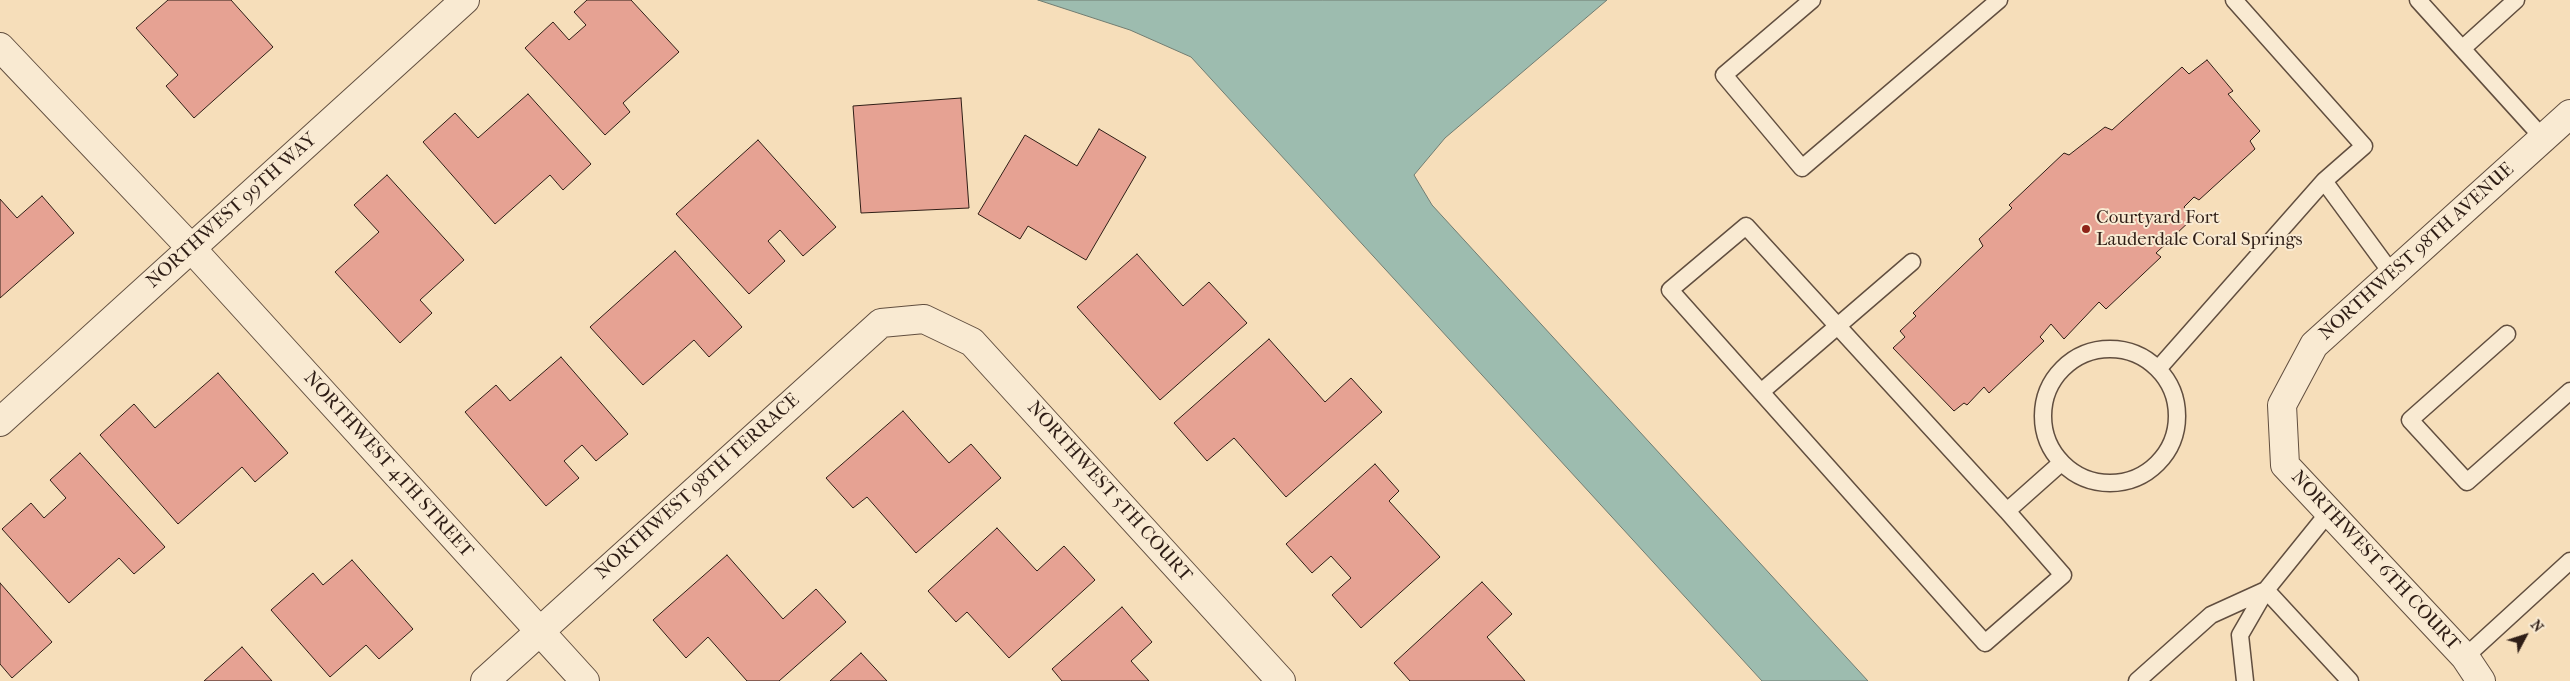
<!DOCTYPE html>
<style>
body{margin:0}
#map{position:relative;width:2570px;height:681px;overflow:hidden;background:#f6deba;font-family:"IM FELL French Canon",serif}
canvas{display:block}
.north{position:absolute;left:2500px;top:611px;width:50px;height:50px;-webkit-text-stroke:4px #f9ead2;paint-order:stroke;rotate:50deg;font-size:14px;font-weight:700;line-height:20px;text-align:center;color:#2f1e16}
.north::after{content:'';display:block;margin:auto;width:18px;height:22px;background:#2f1e16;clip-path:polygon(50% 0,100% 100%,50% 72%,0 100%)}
</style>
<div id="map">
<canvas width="2570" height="681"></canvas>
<div class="north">N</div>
</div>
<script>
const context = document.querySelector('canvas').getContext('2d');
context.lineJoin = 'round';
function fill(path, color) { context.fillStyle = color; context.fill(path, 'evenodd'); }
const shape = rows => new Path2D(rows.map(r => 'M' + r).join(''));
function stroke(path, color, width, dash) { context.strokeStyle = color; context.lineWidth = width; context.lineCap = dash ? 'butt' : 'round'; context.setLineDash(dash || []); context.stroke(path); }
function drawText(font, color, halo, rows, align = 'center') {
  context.font = font + ' "IM FELL French Canon",serif'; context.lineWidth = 4; context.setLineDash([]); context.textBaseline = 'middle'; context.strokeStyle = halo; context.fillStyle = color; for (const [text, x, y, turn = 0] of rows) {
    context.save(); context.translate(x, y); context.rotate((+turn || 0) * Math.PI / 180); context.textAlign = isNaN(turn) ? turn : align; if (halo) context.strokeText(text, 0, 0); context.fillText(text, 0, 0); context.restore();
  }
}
const water = shape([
 [1038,0,1607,0,1445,138,1414,175,1432,205,1868,681,1762,681,1191,57,1130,30,1038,0]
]);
const building = shape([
 [168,0,231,0,273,47,194,118,166,86,178,75,136,28,168,0],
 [587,0,631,0,679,52,623,103,630,112,605,135,525,48,553,22,569,40,586,25,574,12,587,0],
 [2207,60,2233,91,2228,94,2260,131,2250,141,2255,149,2199,200,2194,197,2184,207,2192,219,2156,253,2161,257,2106,309,2099,302,2064,339,2051,324,2040,337,2044,341,1989,393,1984,387,1967,405,1964,403,1954,411,1893,348,1905,337,1900,331,1916,316,1913,313,1983,246,1979,239,2012,208,2009,205,2064,153,2069,155,2105,127,2112,130,2182,67,2189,74,2207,60],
 [528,94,591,164,563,190,550,175,495,224,423,142,455,113,478,138,528,94],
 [961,98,969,208,861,213,853,106,961,98],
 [1099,129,1146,157,1086,260,1028,226,1020,239,978,214,1025,135,1077,166,1099,129],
 [758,140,836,227,803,256,780,230,768,241,785,261,749,294,676,214,758,140],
 [387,175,464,260,420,300,432,313,400,343,335,272,379,232,354,205,387,175],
 [42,196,74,233,0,298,0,199,17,218,42,196],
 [675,251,742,327,709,357,694,340,643,385,590,327,675,251],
 [1137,254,1183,306,1209,282,1247,323,1160,400,1077,307,1137,254],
 [1269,339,1325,402,1351,378,1382,412,1286,497,1234,438,1207,461,1174,423,1269,339],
 [561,357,628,434,596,461,582,445,564,461,579,478,546,506,465,412,496,385,510,401,561,357],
 [218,373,288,453,255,482,242,467,178,524,100,435,134,404,155,428,218,373],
 [903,411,949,463,971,444,1001,478,916,553,867,497,853,508,826,478,903,411],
 [80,453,165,547,134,574,119,558,69,603,2,529,31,503,44,518,66,498,50,480,80,453],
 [1375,464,1399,491,1389,501,1440,557,1361,628,1332,595,1351,578,1331,556,1312,573,1286,544,1375,464],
 [997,528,1037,571,1064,546,1095,580,1009,658,967,612,956,622,928,591,997,528],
 [727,555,783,619,816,589,846,622,779,681,747,681,708,637,686,658,653,620,727,555],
 [352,560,413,629,379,659,366,645,330,677,271,610,313,573,323,585,352,560],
 [1482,582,1512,614,1487,637,1525,681,1410,681,1394,663,1482,582],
 [0,583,52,642,12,678,0,664,0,583],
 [1122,607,1152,642,1131,661,1149,681,1062,681,1052,669,1122,607],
 [242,647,272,681,204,681,242,647],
 [861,653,887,681,830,681,861,653]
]);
const lane = shape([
 [1812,0,1724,75,1802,168,1999,0],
 [2234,0,2364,146,2324,181,2393,275],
 [2418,0,2543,138],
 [2463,48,2516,0],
 [2507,334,2410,420,2467,482,2570,391],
 '2043 416a67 67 0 1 1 134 0a67 67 0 1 1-134 0Z',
 [2158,369,2324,181],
 [1761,392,1912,262],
 [2007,511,1746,226,1670,290,1985,643,2063,575,2007,511,2061,463],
 [2465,657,2570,561],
 [2137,681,2211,615,2266,590,2350,681],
 [2245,681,2240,635,2266,590,2329,512]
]);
const street = shape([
 [0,47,191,248,585,681],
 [0,422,465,0],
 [485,681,881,323,924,319,972,342,1281,681],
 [2481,681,2465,657,2285,465,2282,405,2314,345,2570,114]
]);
const markers = [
 [2086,229,5,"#8f2418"]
];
const streetNames = [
 ["NORTHWEST 99TH WAY",232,211,-42],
 ["NORTHWEST 98TH AVENUE",2417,252,-42],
 ["NORTHWEST 4TH STREET",388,465,48],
 ["NORTHWEST 98TH TERRACE",698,487,-42],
 ["NORTHWEST 5TH COURT",1109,492,48],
 ["NORTHWEST 6TH COURT",2375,561,47]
];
const poiNames = [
 ["Courtyard Fort",2096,218],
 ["Lauderdale Coral Springs",2096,240]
];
fill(water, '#9dbcaf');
stroke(water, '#717d72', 1);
fill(building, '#e6a293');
stroke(building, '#2f1e16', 1);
stroke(lane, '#614e3f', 19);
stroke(street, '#614e3f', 30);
stroke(lane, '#f9ead2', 16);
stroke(street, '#f9ead2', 28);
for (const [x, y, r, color] of markers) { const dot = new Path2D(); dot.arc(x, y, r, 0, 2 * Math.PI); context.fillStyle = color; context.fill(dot); stroke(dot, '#f9ead2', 2); }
drawText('19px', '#2f1e16', '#f9ead2', streetNames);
drawText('19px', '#2f1e16', '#f9ead2', poiNames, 'left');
</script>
